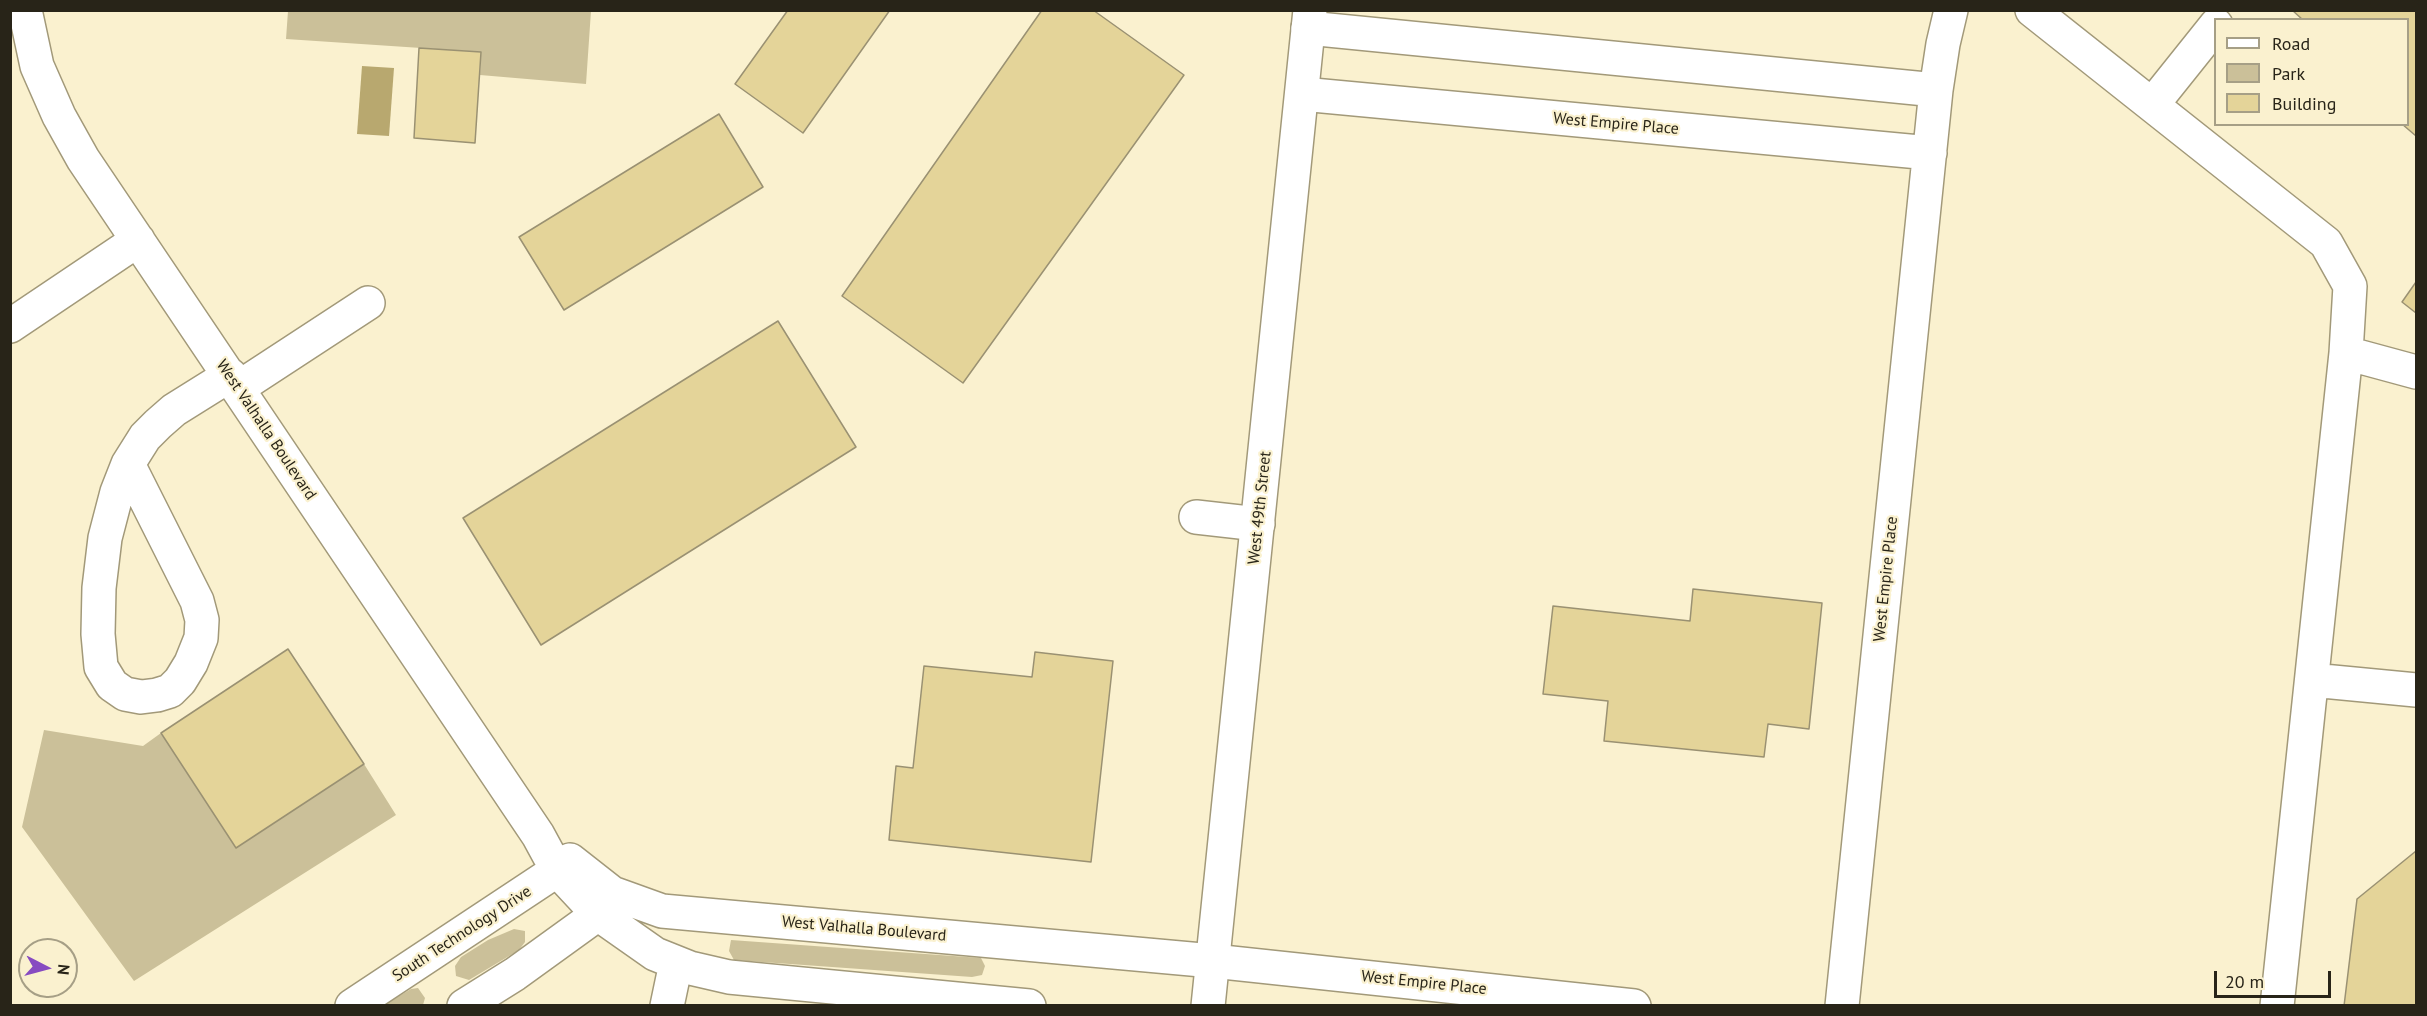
<!DOCTYPE html>
<style>
body{margin:0}
#map{position:relative;width:2427px;height:1016px;overflow:hidden;background:#faf1cf;font-family:"PT Sans",sans-serif}
canvas{display:block}
.frame{position:absolute;inset:0;border:12px solid #282418;pointer-events:none}
.legend{position:absolute;left:2214px;top:18px;width:195px;height:108px;box-sizing:border-box;background:#faf1cf;border:2px solid #a69f86;margin:0;padding:8px 10px;list-style:none;font-size:18px;color:#282418}
.legend li{display:flex;align-items:center;gap:12px;height:30px}
.legend b{width:30px;border:2px solid #a69f86}
.north{position:absolute;left:18px;top:938px;width:60px;height:60px;box-sizing:border-box;background:#faf1cf;border:2px solid #a69f86;border-radius:50%;rotate:96deg;font-size:16px;font-weight:700;line-height:24px;text-align:center;color:#282418}
.north::after{content:'';display:block;margin:auto;width:21px;height:27px;background:#874bc1;clip-path:polygon(50% 0,100% 100%,50% 72%,0 100%)}
.scale{position:absolute;left:2214px;top:971px;width:117px;height:27px;box-sizing:border-box;border:3px solid #282418;border-top:0;padding-left:8px;font-size:18px;line-height:21px;white-space:nowrap;color:#282418;-webkit-text-stroke:4px #faf1cf;paint-order:stroke}
</style>
<div id="map">
<canvas width="2427" height="1016"></canvas>
<div class="frame"></div>
<ul class="legend">
<li><b style="height:8px;background:#fff"></b>Road</li>
<li><b style="height:16px;background:#cbc099"></b>Park</li>
<li><b style="height:16px;background:#e4d499"></b>Building</li>
</ul>
<div class="north">N</div>
<div class="scale">20 m</div>
</div>
<script>
const context = document.querySelector('canvas').getContext('2d');
context.lineJoin = 'round';
function fill(path, color) { context.fillStyle = color; context.fill(path, 'evenodd'); }
const shape = rows => new Path2D(rows.map(r => 'M' + r).join(''));
function stroke(path, color, width, dash) { context.strokeStyle = color; context.lineWidth = width; context.lineCap = dash ? 'butt' : 'round'; context.setLineDash(dash || []); context.stroke(path); }
function drawText(font, color, halo, rows, align = 'center') {
  context.font = font + ' "PT Sans",sans-serif'; context.lineWidth = 4.5; context.setLineDash([]); context.textBaseline = 'middle'; context.strokeStyle = halo; context.fillStyle = color; for (const [text, x, y, turn = 0] of rows) {
    context.save(); context.translate(x, y); context.rotate((+turn || 0) * Math.PI / 180); context.textAlign = isNaN(turn) ? turn : align; if (halo) context.strokeText(text, 0, 0); context.fillText(text, 0, 0); context.restore();
  }
}
const green = shape([
 [288,11,591,11,586,84,480,75,481,52,286,39],
 [44,730,143,746,161,733,236,848,364,764,396,815,134,981,22,827],
 [514,929,525,931,525,942,519,950,469,980,456,976,455,966,461,957,488,940],
 [731,940,981,958,985,966,982,975,972,977,734,960,729,951],
 [418,988,425,998,423,1005,384,1005,411,989]
]);
const water = shape([
 [362,66,394,68,389,136,357,134]
]);
const building = shape([
 [788,10,890,10,803,133,735,84,788,10],
 [1042,10,1093,10,1184,75,963,383,842,296,1042,10],
 [2292,10,2416,10,2416,136,2402,124,2408,124,2408,20,2303,20,2292,10],
 [419,48,481,52,475,143,414,138,419,48],
 [719,114,763,187,564,310,519,237,719,114],
 [2416,282,2416,313,2402,302,2416,282],
 [778,321,856,447,541,645,463,518,778,321],
 [1693,589,1822,603,1809,729,1768,724,1764,757,1604,741,1608,701,1543,694,1553,606,1690,621,1693,589],
 [288,649,364,764,236,848,161,733,288,649],
 [1035,652,1113,661,1091,862,889,840,896,766,913,768,924,666,1032,677,1035,652],
 [2416,851,2416,1006,2344,1006,2357,899,2416,851]
]);
const minor = shape([
 [25,10,37,66,59,116,83,159,538,835,557,870,598,914,655,954,690,968,729,977,1029,1006],
 [2032,10,2326,243,2350,286,2346,353,2277,1006],
 [1308,28,1936,90],
 [1302,94,1930,153],
 [2152,105,2216,25],
 [10,326,138,240],
 [2346,353,2416,372],
 [238,388,368,303],
 [128,464,197,601,202,620,201,638,191,663,180,681,170,691,157,695,141,697,125,694,112,685,101,667,98,634,99,588,105,538,117,492,128,464,145,437,158,424,174,410,230,375],
 [1196,517,1258,524],
 [2312,680,2416,690],
 [570,860,612,893,662,911,1213,961,1634,1006],
 [352,1006,571,861],
 [464,1006,515,974,598,914,610,896],
 [667,1006,676,963],
 [1842,1006,1936,90,1943,44,1951,10]
]);
const major = shape([
 [1208,1006,1310,10]
]);
const streetNames = [
 ["West Empire Place",1616,124,5],
 ["West Valhalla Boulevard",266,430,56],
 ["West 49th Street",1260,508,-84],
 ["West Empire Place",1886,579,-84],
 ["West Valhalla Boulevard",864,929,5],
 ["South Technology Drive",462,934,-33],
 ["West Empire Place",1424,983,6]
];
fill(green, '#cbc099');
fill(water, '#b8a86f');
fill(building, '#e4d499');
stroke(building, '#9a9172', 1.5);
stroke(minor, '#a29979', 36);
stroke(major, '#a29979', 36);
stroke(minor, '#fff', 33);
stroke(major, '#fff', 33);
drawText('16px', '#282418', '#faf1cf', streetNames);
</script>
